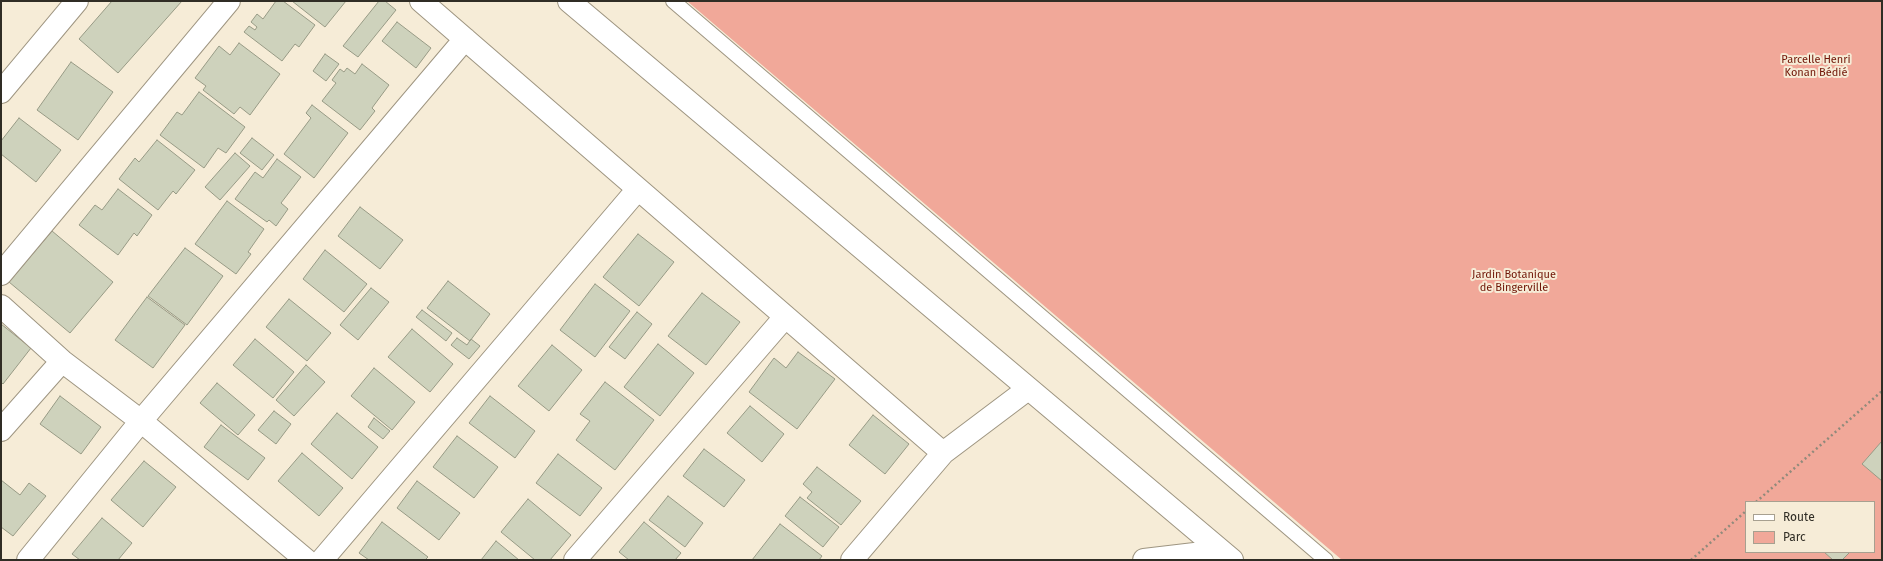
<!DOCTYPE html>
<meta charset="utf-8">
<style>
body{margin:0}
#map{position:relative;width:1883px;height:561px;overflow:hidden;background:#f6ecd7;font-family:"Fira Sans",sans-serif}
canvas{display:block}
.frame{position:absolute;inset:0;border:2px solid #302d25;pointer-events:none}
.legend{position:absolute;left:1745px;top:501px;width:130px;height:52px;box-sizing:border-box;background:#f6ecd7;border:1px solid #a7a090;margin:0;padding:5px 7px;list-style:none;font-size:12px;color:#302d25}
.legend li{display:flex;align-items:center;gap:8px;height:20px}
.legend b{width:20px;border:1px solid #a7a090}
</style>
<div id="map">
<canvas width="1883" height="561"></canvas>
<div class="frame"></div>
<ul class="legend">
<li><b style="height:5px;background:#fff"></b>Route</li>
<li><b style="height:11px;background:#f1a899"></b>Parc</li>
</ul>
</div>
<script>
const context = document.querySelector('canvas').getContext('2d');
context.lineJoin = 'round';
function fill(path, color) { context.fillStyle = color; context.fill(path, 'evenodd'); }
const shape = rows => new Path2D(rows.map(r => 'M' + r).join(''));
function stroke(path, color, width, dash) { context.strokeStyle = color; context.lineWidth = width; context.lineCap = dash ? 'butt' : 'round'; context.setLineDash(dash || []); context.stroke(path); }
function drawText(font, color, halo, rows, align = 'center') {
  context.font = font + ' "Fira Sans",sans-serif'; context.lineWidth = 4; context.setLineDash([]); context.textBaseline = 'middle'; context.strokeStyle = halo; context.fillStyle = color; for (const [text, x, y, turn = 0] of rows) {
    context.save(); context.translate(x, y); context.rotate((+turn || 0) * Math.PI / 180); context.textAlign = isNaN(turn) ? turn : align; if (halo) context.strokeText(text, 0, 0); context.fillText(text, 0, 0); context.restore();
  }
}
const green = shape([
 [687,1,1882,1,1882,560,1342,560],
 [1746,502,1874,502,1874,552,1746,552]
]);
const building = shape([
 [112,1,182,1,118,73,79,39,112,1],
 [276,1,283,1,315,25,299,47,295,44,282,61,244,32,249,26,255,30,257,27,251,22,257,14,263,19,276,1],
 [292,1,346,1,325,27,292,1],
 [379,1,385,1,396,10,358,57,343,46,379,1],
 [397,22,431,48,416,68,382,41,397,22],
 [239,43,280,74,250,115,240,107,234,114,203,90,206,86,195,78,219,46,230,55,239,43],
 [325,54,339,64,326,81,313,71,325,54],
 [71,62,113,92,78,140,37,110,71,62],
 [362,64,389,85,372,108,375,111,360,130,322,101,336,83,332,80,340,69,344,72,347,68,355,74,362,64],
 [199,92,245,127,226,153,218,148,204,168,160,135,177,112,182,115,199,92],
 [312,105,348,133,314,178,284,154,311,118,306,113,312,105],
 [19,118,61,150,36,182,1,154,1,141,19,118],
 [252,138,274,155,262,170,240,153,252,138],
 [157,140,195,170,176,194,173,191,158,210,119,179,135,158,139,162,157,140],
 [235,153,250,166,220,200,205,187,235,153],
 [277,159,301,177,281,203,288,209,276,226,269,220,267,222,235,199,255,172,263,178,277,159],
 [118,189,152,215,137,236,134,233,118,255,79,225,95,205,102,210,118,189],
 [227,201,264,229,248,252,251,254,236,274,195,244,227,201],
 [360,207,403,240,380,269,338,236,360,207],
 [52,231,113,282,70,333,9,282,52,231],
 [638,234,674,262,639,306,603,277,638,234],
 [185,248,223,276,187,325,148,296,185,248],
 [325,250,367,284,344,312,303,279,325,250],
 [448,281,490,314,470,341,427,308,448,281],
 [595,284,630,311,595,357,560,330,595,284],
 [371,288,389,302,358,340,340,325,371,288],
 [702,293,740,322,706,365,668,336,702,293],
 [147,297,185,325,153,368,115,340,147,297],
 [289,299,331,333,307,361,266,327,289,299],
 [422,310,452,333,446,341,416,317,422,310],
 [637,312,652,324,625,359,609,347,637,312],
 [1,324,31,348,3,384,1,382,1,324],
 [412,329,453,364,430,392,388,357,412,329],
 [457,338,467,345,471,339,480,346,469,359,451,345,457,338],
 [255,339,294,372,273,398,233,365,255,339],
 [658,344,694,373,660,416,624,387,658,344],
 [552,345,582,370,549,411,518,386,552,345],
 [798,352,835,379,797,429,749,392,774,358,786,368,798,352],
 [306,365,325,382,294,416,276,400,306,365],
 [374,368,415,402,392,430,351,396,374,368],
 [605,382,654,420,615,470,576,440,590,421,580,414,605,382],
 [217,383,255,415,238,435,200,403,217,383],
 [60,396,101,427,81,454,40,424,60,396],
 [490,396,535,431,515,458,469,423,490,396],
 [750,406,784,434,762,462,727,433,750,406],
 [274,411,291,424,276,444,258,430,274,411],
 [337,413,378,447,352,479,311,444,337,413],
 [873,415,909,444,885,474,849,445,873,415],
 [374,418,390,431,383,439,368,427,374,418],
 [221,425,265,458,248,480,204,447,221,425],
 [457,436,498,467,474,498,433,467,457,436],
 [1882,441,1882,481,1862,464,1882,441],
 [704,449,745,480,724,507,683,476,704,449],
 [302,453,343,488,319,516,278,481,302,453],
 [558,454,602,488,580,516,536,483,558,454],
 [144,461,176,487,143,527,111,500,144,461],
 [817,467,861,501,841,525,807,498,812,492,803,484,817,467],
 [1,480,20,495,29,483,46,496,13,536,1,527,1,480],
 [417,481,460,513,439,540,397,508,417,481],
 [668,496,703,523,685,547,649,520,668,496],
 [800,497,839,527,823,547,785,516,800,497],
 [528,499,571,535,550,560,535,560,501,532,528,499],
 [102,518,132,543,118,560,80,560,72,554,102,518],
 [382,522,428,557,425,560,369,560,359,553,382,522],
 [644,522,681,553,675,560,629,560,619,552,644,522],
 [780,524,822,556,819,560,752,560,780,524],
 [496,541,519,560,481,560,496,541],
 [1824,552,1850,552,1842,560,1833,560,1824,552]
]);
const path = shape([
 [1756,502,1882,391],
 [1691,560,1746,511]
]);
const service = shape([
 [673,1,1326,560]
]);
const minor = shape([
 [421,1,943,453],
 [569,1,1232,560],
 [1,92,77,1],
 [1,274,229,1],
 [1,306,62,361,141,421,306,560],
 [1,430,62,361],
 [28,560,141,421,465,39],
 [322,560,638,189],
 [575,560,785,317],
 [852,560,943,453,1028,389],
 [1144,560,1220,551]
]);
const parkNames = [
 ["Parcelle Henri",1816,60],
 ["Konan Bédié",1816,73],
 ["Jardin Botanique",1514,275],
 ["de Bingerville",1514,288]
];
fill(green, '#f1a899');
fill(building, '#ced2bc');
stroke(building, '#979a85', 1);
stroke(service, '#9e9581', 16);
stroke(minor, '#9e9581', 24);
stroke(path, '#908a7b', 2.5, [2, 3]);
stroke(service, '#fff', 14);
stroke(minor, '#fff', 22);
drawText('11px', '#701506', '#f6ecd7', parkNames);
</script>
